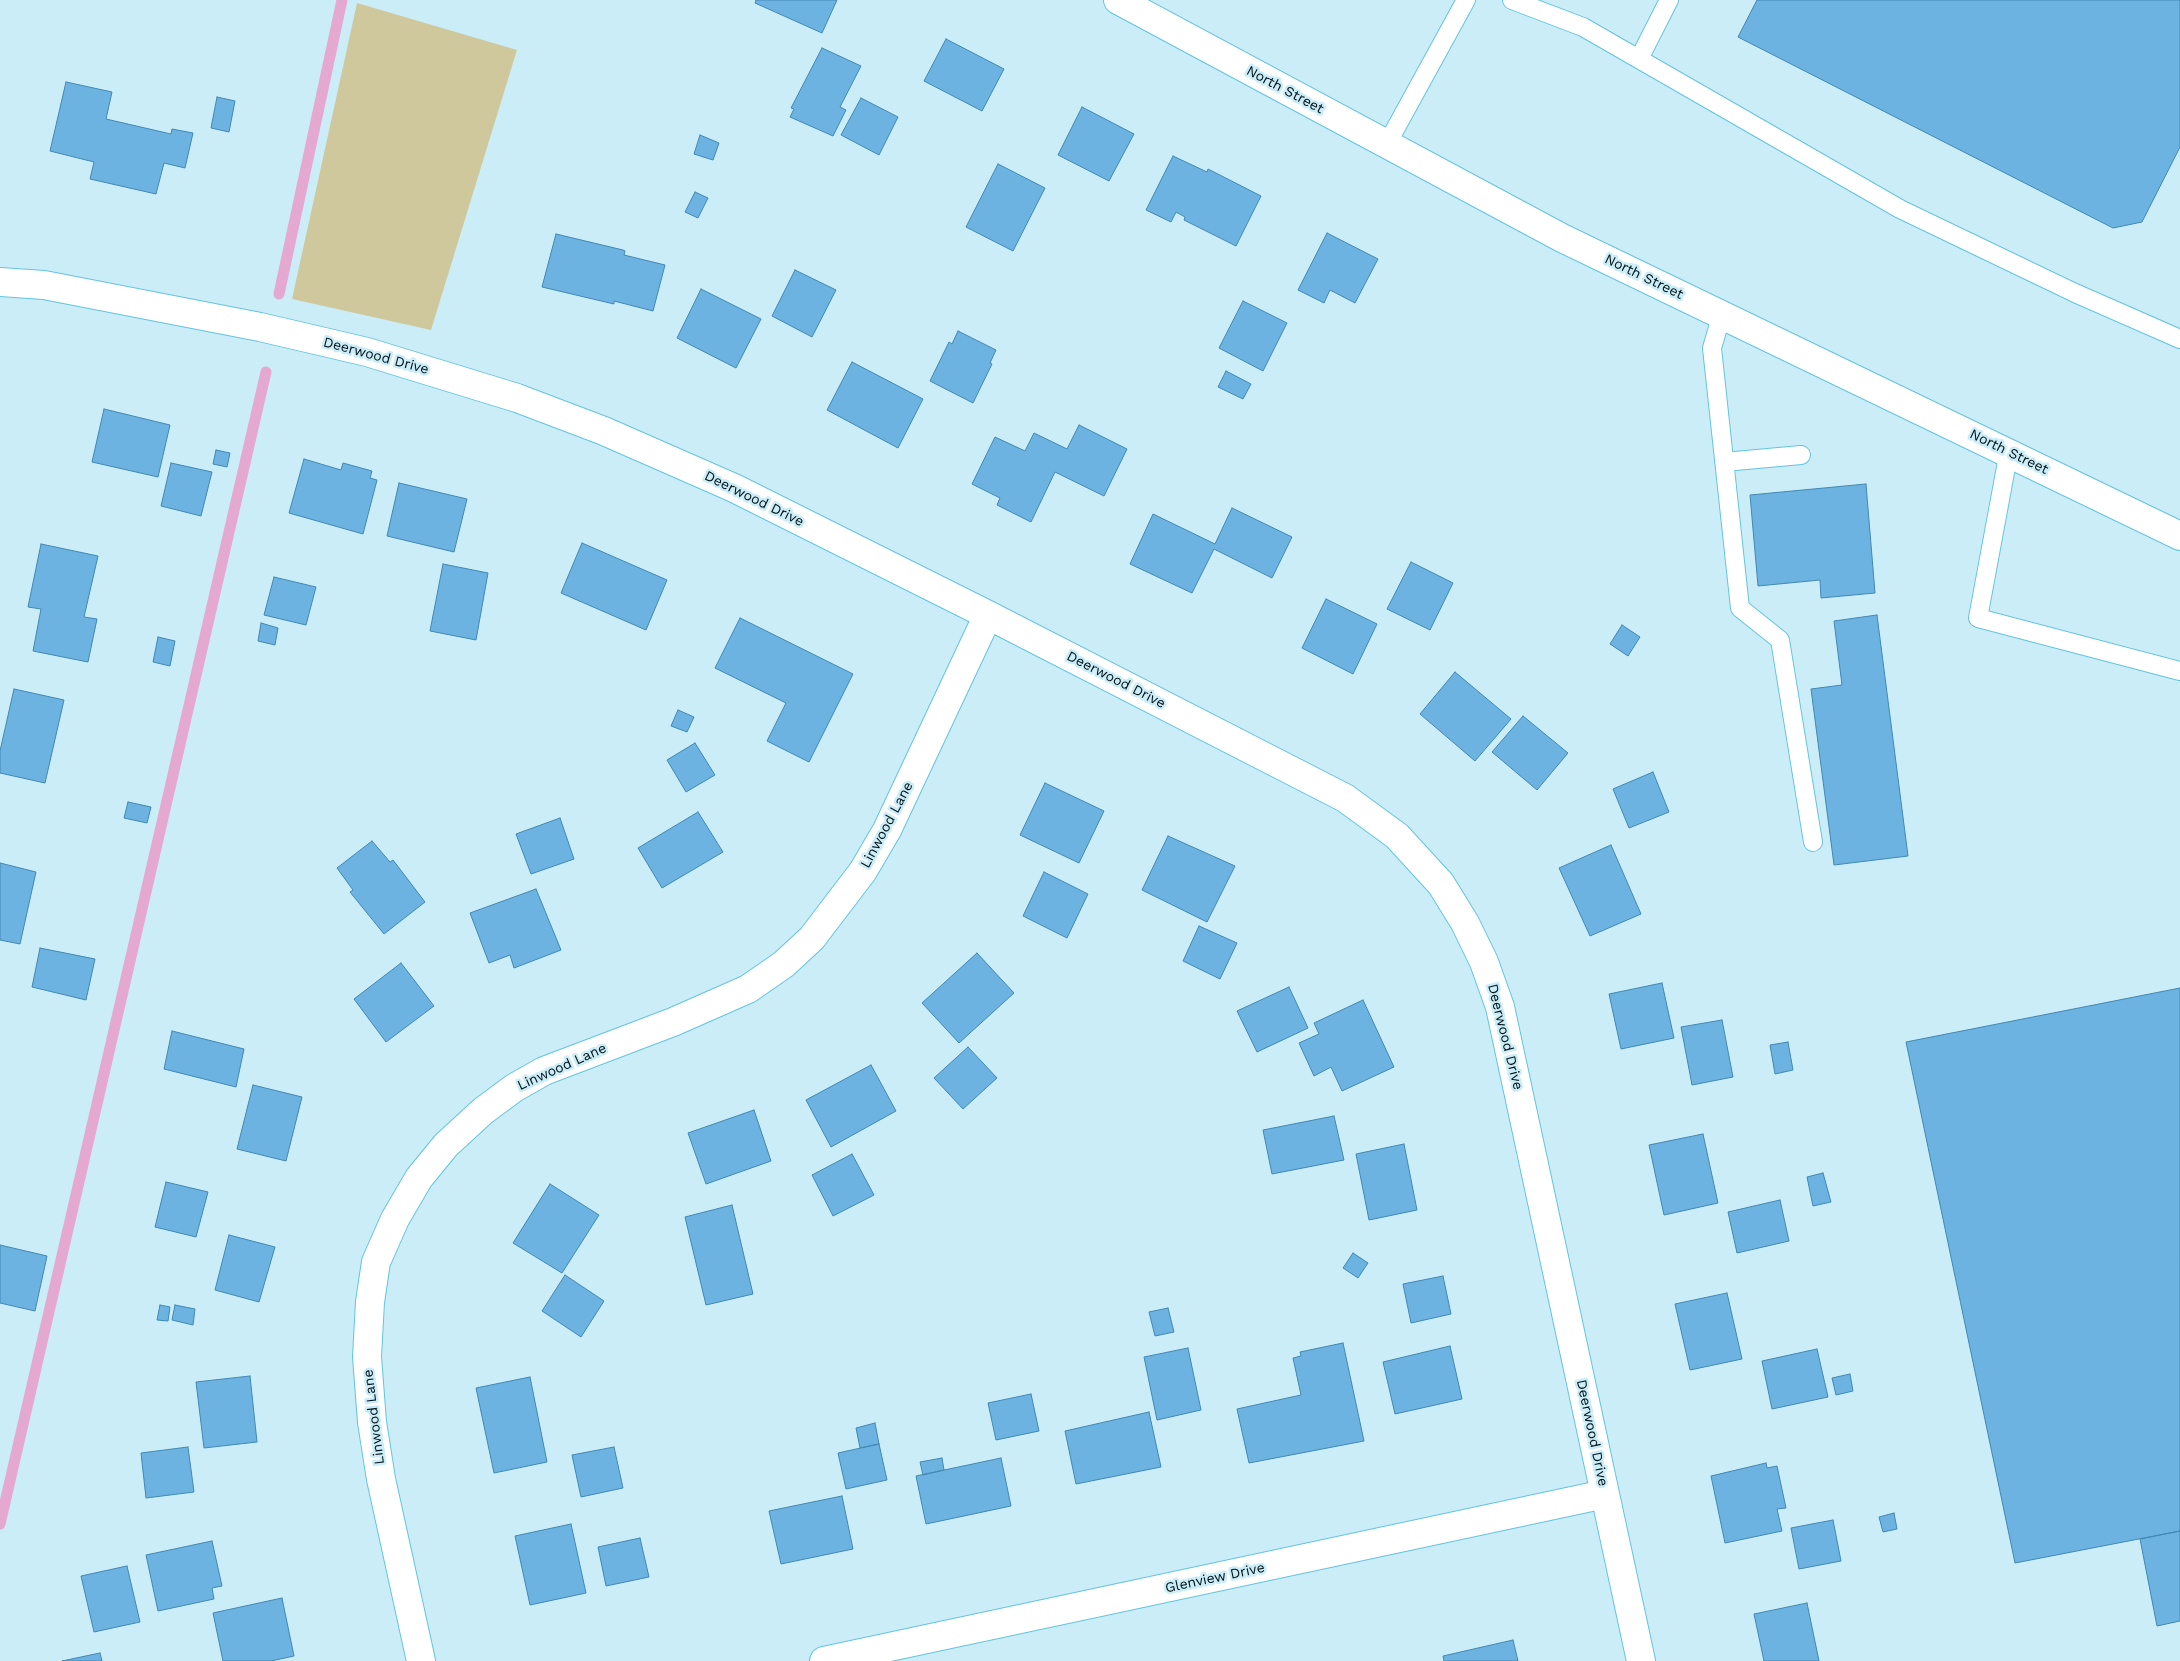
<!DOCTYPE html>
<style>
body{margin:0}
canvas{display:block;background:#caedf8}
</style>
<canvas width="2180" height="1661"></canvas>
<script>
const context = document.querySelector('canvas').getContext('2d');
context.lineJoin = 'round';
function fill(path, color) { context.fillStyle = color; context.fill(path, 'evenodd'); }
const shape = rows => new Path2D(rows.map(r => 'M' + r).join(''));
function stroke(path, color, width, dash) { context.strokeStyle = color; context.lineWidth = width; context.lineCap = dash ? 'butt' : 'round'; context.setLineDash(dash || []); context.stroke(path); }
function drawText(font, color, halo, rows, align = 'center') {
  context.font = font + ' "Work Sans",sans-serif'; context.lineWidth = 5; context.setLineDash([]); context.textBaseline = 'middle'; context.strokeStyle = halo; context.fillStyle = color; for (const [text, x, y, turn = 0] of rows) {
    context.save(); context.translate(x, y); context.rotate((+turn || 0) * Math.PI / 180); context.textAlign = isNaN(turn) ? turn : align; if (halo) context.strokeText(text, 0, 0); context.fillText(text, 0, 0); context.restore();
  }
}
const green = shape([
 [357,3,517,50,431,330,292,299]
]);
const stream = shape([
 [279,294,342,0],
 [0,1524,266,372]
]);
const building = shape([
 [756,0,837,0,822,33,755,3,756,0],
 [1757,0,2180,0,2180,147,2142,222,2113,228,1738,37,1757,0],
 [946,39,1004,69,982,111,924,81,946,39],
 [822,48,861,66,840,107,846,110,833,136,790,117,794,109,791,108,822,48],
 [66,82,112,92,106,119,171,134,172,129,193,133,185,168,164,163,156,194,90,179,94,162,50,151,66,82],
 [217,97,235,101,229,132,211,128,217,97],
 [861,98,898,117,879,155,841,135,861,98],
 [1082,107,1134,134,1109,181,1058,155,1082,107],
 [700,135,719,143,713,160,694,154,700,135],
 [1173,156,1207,172,1208,169,1261,196,1236,246,1184,220,1185,217,1176,212,1171,222,1146,210,1173,156],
 [998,164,1045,188,1013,251,966,227,998,164],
 [695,192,708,198,698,218,685,212,695,192],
 [1327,233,1378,259,1355,303,1330,290,1324,303,1298,290,1327,233],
 [556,234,623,250,625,251,624,255,665,265,653,311,614,301,614,304,542,287,556,234],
 [795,270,836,290,812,337,772,316,795,270],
 [701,289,761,319,736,368,677,338,701,289],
 [1243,301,1287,323,1263,371,1219,348,1243,301],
 [958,331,996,350,990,363,992,364,973,403,930,381,949,342,952,344,958,331],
 [852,362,923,399,898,448,827,410,852,362],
 [1226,371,1251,384,1243,399,1218,387,1226,371],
 [104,409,170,425,158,477,92,462,104,409],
 [1079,425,1127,449,1104,496,1055,472,1031,522,997,505,1000,498,972,484,995,437,1025,451,1034,433,1067,449,1079,425],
 [216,450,230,453,227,467,213,464,216,450],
 [304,459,341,470,343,463,372,471,370,478,377,480,363,534,289,513,304,459],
 [171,463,212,472,201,516,161,506,171,463],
 [399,483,467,499,454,552,387,536,399,483],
 [1866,484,1875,593,1821,598,1820,580,1758,586,1750,495,1866,484],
 [1232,508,1292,537,1272,578,1214,549,1192,593,1130,564,1153,514,1215,544,1232,508],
 [582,543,667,580,646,630,561,593,582,543],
 [41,544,98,556,84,617,97,619,88,662,33,651,41,609,28,607,41,544],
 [1411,562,1453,583,1430,630,1387,609,1411,562],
 [443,564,488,573,476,640,430,631,443,564],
 [274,577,316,587,306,625,264,615,274,577],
 [1326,599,1377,624,1353,674,1302,648,1326,599],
 [1877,615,1908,856,1834,865,1811,689,1842,685,1834,621,1877,615],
 [740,618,853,674,809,762,767,741,786,703,715,668,740,618],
 [261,623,278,628,275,645,258,641,261,623],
 [1622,625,1640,637,1628,656,1610,644,1622,625],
 [158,637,175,641,170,666,153,662,158,637],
 [1455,672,1511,719,1475,761,1420,714,1455,672],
 [14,689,64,700,45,783,0,773,0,751,14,689],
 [678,710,694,717,687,732,671,726,678,710],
 [1523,716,1568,753,1537,790,1492,752,1523,716],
 [695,743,715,775,686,792,667,760,695,743],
 [1653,772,1669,812,1629,828,1613,789,1653,772],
 [1045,783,1104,811,1079,863,1020,835,1045,783],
 [128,802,151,807,147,823,124,818,128,802],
 [698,812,723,852,662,888,638,848,698,812],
 [560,818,574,859,531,874,516,834,560,818],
 [1168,836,1235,866,1207,922,1142,890,1168,836],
 [372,841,390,862,393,860,425,902,384,934,350,892,353,890,337,868,372,841],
 [1611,845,1641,914,1590,936,1559,868,1611,845],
 [0,863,36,872,20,944,0,940,0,863],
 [1044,872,1088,894,1067,938,1023,916,1044,872],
 [536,889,561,950,514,968,510,955,489,963,470,913,536,889],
 [1199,926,1237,943,1220,979,1183,961,1199,926],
 [40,948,95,959,86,1000,32,987,40,948],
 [977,953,1014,993,959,1043,922,1003,977,953],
 [401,963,434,1006,386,1042,354,999,401,963],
 [1662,983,1674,1038,1621,1049,1609,994,1662,983],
 [1289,987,1308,1028,1257,1052,1237,1011,1289,987],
 [2180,988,2180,1531,2015,1563,1906,1042,2180,988],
 [1363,1000,1394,1067,1342,1091,1331,1067,1314,1076,1299,1043,1319,1034,1314,1023,1363,1000],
 [1722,1020,1733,1077,1692,1085,1681,1027,1722,1020],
 [172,1031,244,1049,236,1087,164,1069,172,1031],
 [1788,1042,1793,1070,1775,1074,1770,1045,1788,1042],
 [968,1047,997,1078,963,1109,934,1078,968,1047],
 [871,1065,896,1111,831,1147,806,1100,871,1065],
 [253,1085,302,1097,286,1161,237,1149,253,1085],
 [754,1110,771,1161,706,1184,688,1133,754,1110],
 [1334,1116,1344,1160,1272,1174,1263,1130,1334,1116],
 [1703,1134,1718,1203,1664,1215,1649,1145,1703,1134],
 [1404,1144,1417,1210,1369,1220,1356,1154,1404,1144],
 [852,1154,874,1195,833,1216,812,1175,852,1154],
 [1823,1173,1831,1202,1813,1206,1807,1177,1823,1173],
 [166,1182,208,1192,196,1237,155,1227,166,1182],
 [550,1184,599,1215,562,1273,513,1243,550,1184],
 [1780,1200,1789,1241,1737,1253,1728,1212,1780,1200],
 [732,1205,753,1294,706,1305,685,1217,732,1205],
 [229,1235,275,1247,259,1302,215,1290,229,1235],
 [0,1245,47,1256,35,1311,0,1303,0,1245],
 [1353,1253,1368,1263,1358,1278,1343,1268,1353,1253],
 [565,1275,604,1301,581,1337,542,1311,565,1275],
 [1443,1276,1451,1314,1411,1323,1403,1284,1443,1276],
 [1727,1293,1742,1359,1690,1370,1675,1304,1727,1293],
 [160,1305,170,1307,168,1321,157,1320,160,1305],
 [175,1305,195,1309,193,1325,172,1320,175,1305],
 [1168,1308,1174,1332,1155,1336,1149,1312,1168,1308],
 [1343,1343,1364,1441,1249,1463,1237,1409,1301,1395,1293,1358,1301,1356,1300,1352,1343,1343],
 [1450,1346,1462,1399,1395,1414,1383,1362,1450,1346],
 [1188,1348,1201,1410,1157,1420,1144,1357,1188,1348],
 [1817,1349,1828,1397,1772,1409,1762,1361,1817,1349],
 [1850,1374,1853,1391,1836,1395,1832,1378,1850,1374],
 [250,1376,257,1442,204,1448,196,1382,250,1376],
 [530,1377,547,1462,494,1473,476,1388,530,1377],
 [1031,1394,1039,1431,996,1440,988,1403,1031,1394],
 [1149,1412,1161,1467,1076,1484,1065,1431,1149,1412],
 [875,1423,879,1444,860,1448,856,1428,875,1423],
 [879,1444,887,1480,846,1489,838,1453,879,1444],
 [188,1447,194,1492,146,1498,141,1453,188,1447],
 [614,1447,623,1488,581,1497,572,1455,614,1447],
 [942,1458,944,1470,923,1475,920,1462,942,1458],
 [1001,1458,1011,1506,926,1524,916,1476,1001,1458],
 [1766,1463,1767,1468,1777,1466,1786,1508,1777,1509,1782,1531,1725,1543,1711,1476,1766,1463],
 [842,1496,853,1549,781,1564,769,1511,842,1496],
 [1894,1513,1897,1529,1883,1532,1879,1517,1894,1513],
 [1833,1520,1841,1561,1799,1569,1791,1528,1833,1520],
 [571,1524,586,1593,530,1605,515,1536,571,1524],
 [2180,1531,2180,1621,2157,1626,2140,1539,2180,1531],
 [640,1538,649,1577,606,1586,598,1547,640,1538],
 [212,1541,222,1586,212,1588,214,1599,158,1611,146,1555,212,1541],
 [127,1566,140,1622,94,1632,81,1576,127,1566],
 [282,1598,294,1656,271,1661,223,1661,213,1613,282,1598],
 [1807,1603,1819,1661,1764,1661,1754,1614,1807,1603],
 [1513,1640,1518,1661,1444,1661,1443,1656,1513,1640],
 [100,1653,102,1661,62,1661,100,1653]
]);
const lane = shape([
 [1512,0,1583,27,1900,209,2075,293,2180,339],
 [1639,59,1669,0],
 [1387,144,1466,0],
 [1722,314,1712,348,1740,608,1780,640,1813,842],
 [2009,451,1978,618,2180,671],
 [1724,462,1801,455]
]);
const street = shape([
 [0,282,44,285,260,327,367,352,517,398,604,431,734,488,988,615,1345,798,1397,836,1441,884,1465,923,1484,962,1500,1007,1641,1661],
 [421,1661,381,1479,372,1422,367,1357,370,1302,376,1262,395,1219,419,1178,446,1145,483,1111,514,1088,544,1071,673,1022,748,989,784,964,812,938,863,871,887,830,988,615],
 [824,1661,1605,1494]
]);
const secondary = shape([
 [1118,0,1562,238,2180,536]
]);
const streetNames = [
 ["North Street",1285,90,28],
 ["North Street",1644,277,26],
 ["Deerwood Drive",376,356,15],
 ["North Street",2009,452,26],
 ["Deerwood Drive",754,499,26],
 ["Deerwood Drive",1116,680,27],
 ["Linwood Lane",887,825,-62],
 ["Deerwood Drive",1505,1037,76],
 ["Linwood Lane",562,1067,-24],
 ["Linwood Lane",374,1417,-97],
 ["Deerwood Drive",1592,1433,78],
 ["Glenview Drive",1215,1578,-12]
];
fill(green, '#d0c89d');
stroke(stream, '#e5a8d1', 11);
fill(building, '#6cb3e2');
stroke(building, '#4188b5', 1);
stroke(lane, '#64c4df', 20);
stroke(street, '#64c4df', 30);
stroke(secondary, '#64c4df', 30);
stroke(lane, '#fff', 18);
stroke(street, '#fff', 28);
stroke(secondary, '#fff', 28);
drawText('14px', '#000f14', '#caedf8', streetNames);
</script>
